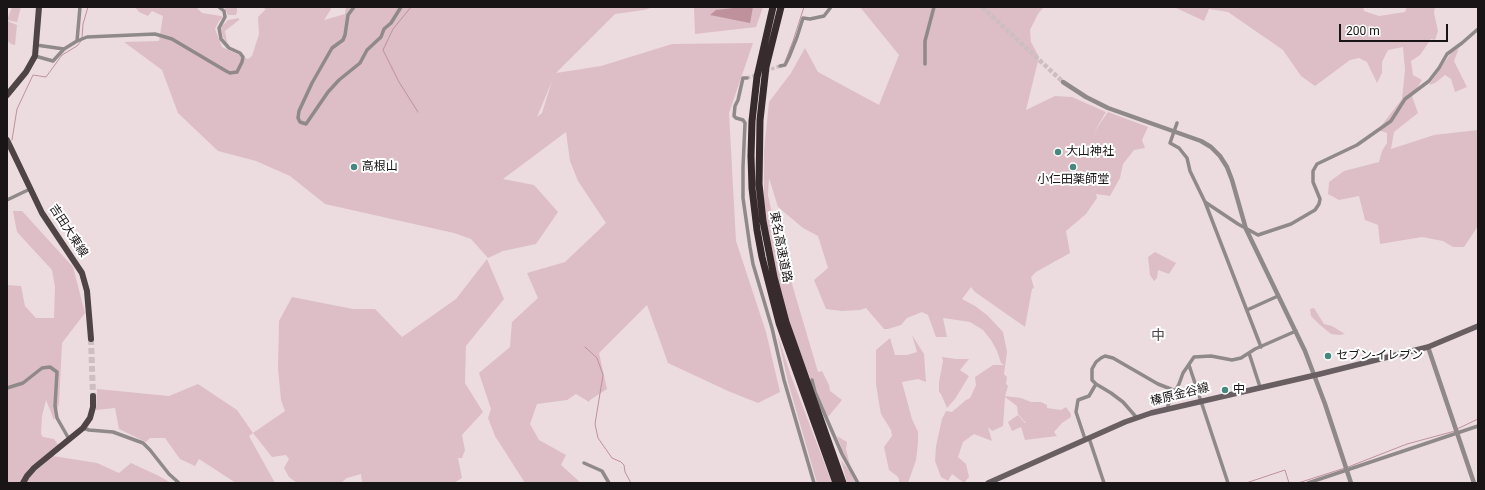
<!DOCTYPE html>
<meta charset="utf-8">
<style>
body{margin:0}
#map{position:relative;width:1485px;height:490px;overflow:hidden;background:#ecdce0;font-family:Roboto,sans-serif}
canvas{display:block}
.frame{position:absolute;inset:0;border:8px solid #191415;pointer-events:none}
.scale{position:absolute;left:1339px;top:24px;width:109px;height:18px;box-sizing:border-box;border:2px solid #191415;border-top:0;padding-left:5px;font-size:12px;line-height:14px;white-space:nowrap;color:#191415;-webkit-text-stroke:3px #fff;paint-order:stroke}
</style>
<div id="map">
<canvas width="1485" height="490"></canvas>
<div class="frame"></div>
<div class="scale">200 m</div>
</div>
<script>
const context = document.querySelector('canvas').getContext('2d');
context.lineJoin = 'round';
function fill(path, color) { context.fillStyle = color; context.fill(path, 'evenodd'); }
const shape = rows => new Path2D(rows.map(r => 'M' + r).join(''));
function stroke(path, color, width, dash) { context.strokeStyle = color; context.lineWidth = width; context.lineCap = dash ? 'butt' : 'round'; context.setLineDash(dash || []); context.stroke(path); }
function drawText(font, color, halo, rows, align = 'center') {
  context.font = font + ' Roboto,"Noto Sans JP",sans-serif'; context.lineWidth = 4; context.setLineDash([]); context.textBaseline = 'middle'; context.strokeStyle = halo; context.fillStyle = color; for (const [text, x, y, turn = 0] of rows) {
    context.save(); context.translate(x, y); context.rotate((+turn || 0) * Math.PI / 180); context.textAlign = isNaN(turn) ? turn : align; if (halo) context.strokeText(text, 0, 0); context.fillText(text, 0, 0); context.restore();
  }
}
const green = shape([
 [12,7,21,7,17,22,7,20],
 [135,7,196,7,202,13,221,16,223,17,219,21,215,29,222,47,248,59,252,56,259,34,258,17,266,9,260,7,330,7,331,9,324,20,345,14,346,7,654,7,644,10,615,14,556,73,601,66,672,44,753,43,729,113,736,241,766,332,780,392,758,403,728,391,668,363,647,305,599,353,607,389,590,400,589,402,576,394,567,400,537,404,530,424,539,440,566,455,561,465,581,483,525,483,495,436,488,418,491,409,479,373,510,347,512,322,538,298,527,273,565,262,606,223,578,181,570,161,566,132,503,179,534,185,558,212,536,244,503,251,488,258,471,239,454,233,325,204,290,176,256,161,218,151,178,113,162,70,124,42,159,41,163,16,152,11,148,16,139,12],
 [552,81,542,113,537,117],
 [224,7,237,7,237,12,236,15,228,15],
 [694,7,763,7,756,27,695,34],
 [860,7,1044,7,1038,14,1030,30,1031,42,1039,57,1026,110,1055,96,1072,97,1106,112,1094,132,1108,112,1148,127,1142,140,1145,148,1134,150,1123,164,1120,178,1110,196,1096,194,1097,198,1086,214,1066,231,1070,253,1036,272,1031,277,1034,288,1032,289,1025,327,975,292,971,287,962,299,975,306,987,315,1003,332,1007,352,1004,374,1007,377,1006,384,1008,386,1005,396,1021,398,1031,402,1041,402,1047,405,1047,408,1061,410,1066,407,1071,414,1071,417,1062,423,1054,432,1057,436,1025,440,1021,427,1012,431,1008,422,1018,415,1025,423,1026,423,1018,414,1017,406,1005,397,1003,426,992,431,988,427,992,441,974,434,963,442,958,457,966,464,969,477,964,483,952,474,948,481,941,477,935,461,936,446,942,419,946,411,952,412,966,400,970,398,976,385,975,377,993,365,1004,365,1001,363,997,351,991,340,983,330,970,322,943,318,947,337,936,337,928,315,922,312,907,318,901,325,888,329,884,329,866,308,860,310,842,311,826,309,814,280,828,268,818,236,803,228,778,207,769,178,768,195,774,223,818,372,822,371,829,385,830,391,842,400,828,417,814,388,796,342,775,273,764,210,764,151,769,102,791,73,805,48,818,72,879,105,899,55],
 [1174,7,1363,7,1364,11,1379,16,1405,12,1407,7,1435,7,1434,13,1438,31,1435,40,1431,39,1420,55,1411,61,1413,75,1422,80,1412,96,1418,113,1394,132,1391,149,1434,135,1478,130,1478,226,1464,247,1453,247,1443,241,1422,237,1380,244,1378,225,1365,220,1359,196,1339,200,1328,194,1329,182,1344,171,1379,162,1382,151,1387,143,1387,133,1378,130,1402,99,1405,70,1403,47,1388,50,1382,62,1382,73,1377,83,1367,62,1359,58,1350,60,1315,86,1301,76,1283,50,1228,12,1209,9,1204,21],
 [239,18,239,20,225,31,227,43,223,37,221,29,222,26,228,20],
 [7,21,17,25,15,45,11,44,7,41],
 [1459,48,1454,61,1467,87,1455,92,1451,79,1445,75,1435,83,1429,85,1451,53],
 [13,211,22,211,73,267,85,313,62,343,59,404,54,420,46,400,42,416,41,434,43,437,54,439,59,446,29,468,21,483,7,483,7,285,21,286,25,306,36,318,54,318,55,287,52,270,17,232],
 [1155,252,1176,263,1169,274,1158,270,1157,278,1154,281,1150,275,1148,257],
 [487,259,504,299,466,346,465,383,483,412,462,435,465,450,462,458,458,458,462,478,454,483,362,483,361,474,347,478,341,483,297,483,289,477,284,468,289,459,286,455,272,457,253,433,249,436,275,483,236,483,199,459,195,466,180,459,165,438,150,438,146,442,119,429,115,408,96,410,97,389,169,396,198,384,237,410,253,433,285,411,281,400,278,368,279,321,292,297,353,309,375,309,402,337,456,299],
 [1314,308,1324,324,1332,326,1345,334,1339,335,1331,334,1320,325,1311,316,1310,309],
 [777,333,791,376,832,483,817,483,788,382],
 [912,335,924,354,926,382,918,379,902,382,912,419,918,432,918,443,916,460,908,483,899,483,899,479,897,476,889,470,884,447,892,436,891,430,881,414,879,403,876,384,876,350,890,338,895,355,907,355,917,352],
 [942,357,956,359,969,359,960,370,969,376,955,399,947,408,941,394,939,392,939,382,943,361],
 [837,436,847,442,846,449,850,465,844,455],
 [53,456,97,463,119,473,131,463,159,476,171,483,26,483,33,473],
 [841,460,851,473,856,483,847,483]
]);
const water = shape([
 [742,7,753,7,750,23,710,15,716,10]
]);
const stream = shape([
 [411,7,393,29,383,50,399,82,418,112],
 [82,38,83,24,88,7],
 [785,62,793,41,804,7],
 [12,140,17,109,33,75,46,77,62,55,77,46,81,41],
 [585,347,597,358,603,375,595,424,598,438,612,458,621,462,624,465,625,472,631,483],
 [1457,429,1478,419],
 [1348,467,1407,444,1455,431],
 [1246,483,1285,470,1289,483],
 [1298,483,1345,468]
]);
const minorTunnel = shape([
 [766,71,780,66],
 [747,78,758,74]
]);
const tertiaryTunnel = shape([
 [982,7,1063,82]
]);
const primaryTunnel = shape([
 [91,339,93,396]
]);
const minor = shape([
 [354,7,348,15,345,35,343,40,332,48,312,83,299,111,298,118,300,122,306,124,328,92,339,80,360,63,367,50,381,37,384,29,391,23,401,7],
 [77,41,80,7],
 [36,45,64,49],
 [35,56,53,61,64,49,77,41,87,37,155,34,172,39,226,71,230,73,237,72,242,62,243,57,240,53,229,48,221,39,219,28,225,17,224,11,219,7],
 [925,64,925,41,934,7],
 [780,66,785,65,789,57,797,37,803,18,810,19,824,16,831,7],
 [747,78,743,78,738,100,735,106,734,116,736,118,743,120,745,123,743,167,743,198,750,247,753,264,772,328,784,380,814,483],
 [1177,123,1170,143,1179,148,1187,158,1190,171,1205,202,1261,347],
 [7,200,30,189],
 [1205,202,1238,224,1258,235,1291,224,1315,210,1319,204,1320,199,1313,182,1313,171,1317,164,1357,145,1391,121,1405,99,1429,81,1439,68,1447,54,1462,43,1478,29],
 [1247,310,1278,296],
 [1249,353,1260,387],
 [1189,365,1228,483],
 [812,380,815,392,822,408,842,454,858,483],
 [7,388,23,383,42,368,50,367,57,372,55,406,57,418,69,439],
 [1168,409,1168,405,1179,384,1183,373,1194,357,1211,356,1232,360,1241,358,1255,349,1296,331],
 [1137,418,1123,402,1111,393,1096,384,1092,380,1092,369,1096,362,1101,358,1105,356,1113,358,1158,384,1176,391],
 [83,428,89,430,113,432,143,443,150,450,169,474,179,483],
 [1089,438,1104,483],
 [1085,439,1076,412,1078,400,1089,396,1096,384],
 [584,463,602,471,609,483],
 [1308,483,1478,426]
]);
const tertiary = shape([
 [1063,82,1086,97,1108,108,1201,141,1211,147,1220,156,1227,167,1232,180,1246,229,1305,351,1325,404,1351,483],
 [1428,347,1474,483]
]);
const secondary = shape([
 [988,483,1125,422,1151,413,1320,374,1428,347,1478,326]
]);
const primary = shape([
 [7,95,26,72,35,56,39,7],
 [7,140,42,213,82,273,87,291,91,339],
 [23,483,27,476,34,468,83,428,90,418,93,407,93,396]
]);
const motorway = shape([
 [773,7,757,77,752,121,751,156,752,188,757,230,762,257,779,323,836,483],
 [781,7,766,67,760,120,759,184,763,221,774,277,786,322,843,483]
]);
const markers = [
 [1058,152,4,"#45897e"],
 [354,167,4,"#45897e"],
 [1073,167,4,"#45897e"],
 [1328,356,4,"#45897e"],
 [1225,390,4,"#45897e"]
];
const poiNames = [
 ["大山神社",1066,152],
 ["高根山",362,167],
 ["小仁田薬師堂",1073,180,"center"],
 ["セブン-イレブン",1336,356],
 ["中",1233,390]
];
const streetNames = [
 ["吉田大東線",68,231,57],
 ["東名高速道路",780,247,79],
 ["榛原金谷線",1180,395,-14]
];
const quarterNames = [
 ["中",1158,336]
];
fill(green, '#ddbec6');
fill(water, '#be919d');
stroke(stream, '#be919d', 1);
stroke(minorTunnel, '#ccbec2', 3.5, [3.5, 2]);
stroke(tertiaryTunnel, '#ccbec2', 4.5, [4.5, 2]);
stroke(primaryTunnel, '#ccbec2', 6, [6, 3]);
stroke(minor, '#90898a', 3.5);
stroke(tertiary, '#90898a', 4.5);
stroke(secondary, '#695f62', 5.5);
stroke(primary, '#4e4345', 6);
stroke(motorway, '#372b2e', 7);
for (const [x, y, r, color] of markers) { const dot = new Path2D(); dot.arc(x, y, r, 0, 2 * Math.PI); context.fillStyle = color; context.fill(dot); stroke(dot, '#fff', 1.5); }
drawText('12px', '#191415', '#fff', poiNames, 'left');
drawText('12px', '#191415', '#fff', streetNames);
drawText('14px', '#504347', '#fff', quarterNames);
</script>
